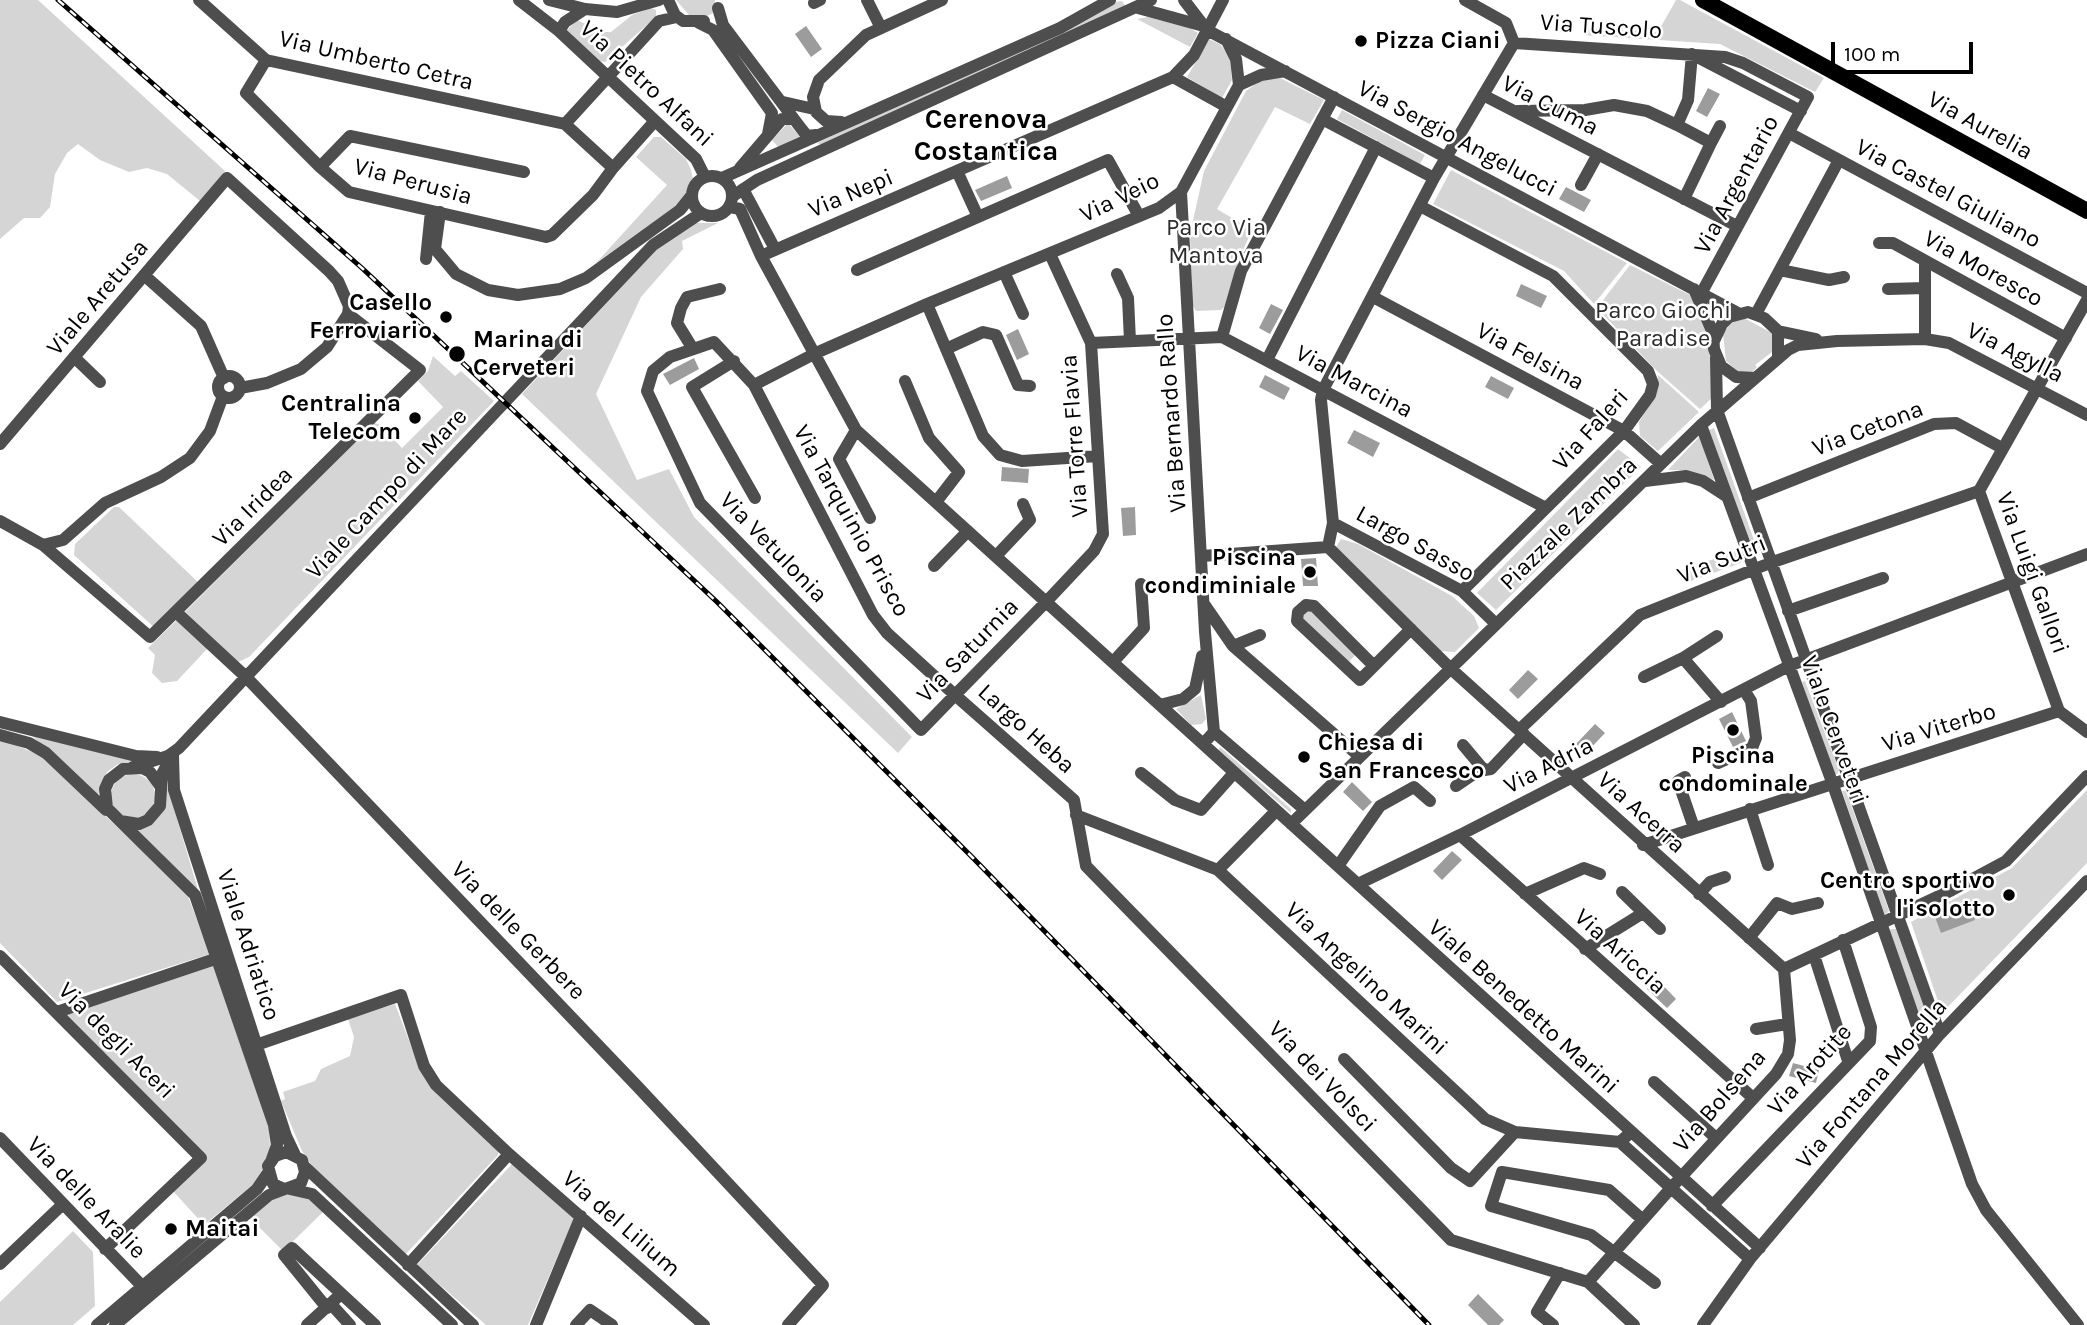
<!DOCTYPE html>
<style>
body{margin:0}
#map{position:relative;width:2087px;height:1325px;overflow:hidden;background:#fff;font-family:Karla,sans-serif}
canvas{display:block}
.scale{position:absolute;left:1831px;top:42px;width:142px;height:32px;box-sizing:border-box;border:4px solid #000;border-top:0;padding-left:9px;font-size:21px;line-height:24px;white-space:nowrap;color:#000;-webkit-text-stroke:5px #fff;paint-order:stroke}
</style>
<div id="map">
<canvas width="2087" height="1325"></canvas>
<div class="scale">100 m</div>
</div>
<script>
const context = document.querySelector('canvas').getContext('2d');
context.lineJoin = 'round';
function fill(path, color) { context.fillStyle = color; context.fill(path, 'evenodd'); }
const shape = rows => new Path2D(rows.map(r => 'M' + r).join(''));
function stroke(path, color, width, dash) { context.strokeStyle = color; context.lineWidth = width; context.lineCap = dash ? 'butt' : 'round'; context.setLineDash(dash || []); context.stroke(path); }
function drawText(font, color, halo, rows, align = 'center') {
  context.font = font + ' Karla,sans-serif'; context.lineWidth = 5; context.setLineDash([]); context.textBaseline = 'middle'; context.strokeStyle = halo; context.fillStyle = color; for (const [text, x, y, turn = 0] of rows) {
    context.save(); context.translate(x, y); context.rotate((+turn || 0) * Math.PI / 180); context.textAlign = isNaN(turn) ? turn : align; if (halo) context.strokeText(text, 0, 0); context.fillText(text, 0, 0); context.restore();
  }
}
const green = shape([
 [0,0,38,0,225,171,200,201,167,174,147,168,129,172,100,160,78,144,67,153,55,174,50,207,40,218,24,218,0,239],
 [676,0,715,0,715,12,707,16,689,15],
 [1676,0,1680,0,1824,78,1815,92,1720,44,1582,35,1583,28,1658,32],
 [1122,1,1126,7,822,145,817,143,1115,2],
 [651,8,656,10,656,17,605,62,599,61,567,30,577,20,603,32,611,32,632,15],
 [1148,17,1190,28,1198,33,1190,47,1137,19],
 [1209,39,1221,45,1230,58,1232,80,1222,98,1187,77],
 [1280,78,1324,100,1310,124,1275,107,1217,209,1252,230,1239,259,1227,305,1221,310,1196,311,1192,304,1190,234,1204,171,1246,91,1261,80],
 [1342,110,1425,155,1420,164,1337,119],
 [788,123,800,137,779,148,772,140],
 [654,137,661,137,686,159,691,170,693,179,683,201,596,263,667,185,636,157],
 [1451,170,1627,263,1594,304,1564,271,1433,204],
 [694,223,718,223,682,241,683,249,641,297,596,394,637,480,669,469,694,517,912,737,898,753,522,394,657,249],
 [1630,265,1690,295,1710,340,1713,397,1700,409,1657,371,1597,308],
 [1744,318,1772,333,1772,352,1755,365,1757,367,1751,373,1742,375,1726,361,1723,334,1733,320],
 [433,356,455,376,461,371,494,401,249,657,238,662,230,657,185,612,373,423,379,424,402,448,443,407,418,381,428,371],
 [1658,375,1699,412,1658,451,1640,436,1639,422,1657,393],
 [1714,428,1759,554,1756,557,1709,430],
 [1700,436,1714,480,1685,470,1668,470],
 [1618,449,1641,467,1496,610,1477,593],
 [114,507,119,507,200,584,155,628,74,555,75,544],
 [1341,539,1358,544,1452,596,1474,616,1479,628,1455,652,1441,651,1336,547],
 [1737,551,1741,563,1691,581,1686,579,1685,569],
 [1313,609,1356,654,1348,663,1303,621,1304,612],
 [178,619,208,648,177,681,162,683,152,673,155,655,148,648],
 [1805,681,1839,770,1837,774,1833,775,1802,682],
 [1201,695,1206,719,1202,724,1191,725,1176,709],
 [31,735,133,761,118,764,107,772,98,795],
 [0,739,40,755,186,891,210,954,57,1002,0,943],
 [1220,747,1291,809,1291,813,1218,751],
 '111 796a22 22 0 1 1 44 0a22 22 0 1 1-44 0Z',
 [166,782,199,893,134,830,144,827],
 [2087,790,2087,863,1942,1013,1911,922,2012,868],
 [1842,791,1846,791,1889,911,1886,914,1883,914],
 [1891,929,1896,929,1930,1024,1929,1028,1924,1027,1889,932],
 [213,965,269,1129,270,1146,268,1160,256,1182,204,1225,172,1190,206,1156,66,1013],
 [395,1004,418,1064,498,1151,498,1155,405,1255,315,1170,302,1151,281,1101,285,1099,283,1092,315,1081,321,1069,350,1056,354,1037,348,1019],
 [513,1163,575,1216,528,1325,486,1325,417,1265],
 [285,1193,305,1195,323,1212,283,1251,250,1218,267,1202],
 [73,1231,93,1252,95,1306,73,1325,0,1325,0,1302]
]);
const water = shape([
 [806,26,822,49,811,57,795,34],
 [1708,88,1720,94,1707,117,1696,111],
 [1007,176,1012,188,981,201,975,190],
 [1566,187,1591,200,1584,212,1559,199],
 [1521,284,1547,296,1541,308,1516,296],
 [1271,304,1283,310,1270,334,1259,328],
 [1018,329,1029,354,1017,360,1006,335],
 [694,358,699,369,670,385,663,374],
 [1265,375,1290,388,1284,400,1259,387],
 [1491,376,1514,388,1508,399,1485,387],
 [1354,430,1380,443,1373,457,1347,443],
 [1002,467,1029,469,1028,483,1001,481],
 [1135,507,1136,535,1123,536,1121,508],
 [1316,558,1318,586,1303,586,1301,559],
 [1528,670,1538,679,1518,699,1509,690],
 [1732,712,1746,741,1733,747,1719,719],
 [1595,724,1605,733,1586,753,1576,744],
 [1352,782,1372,802,1363,811,1343,792],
 [1452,851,1462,860,1442,880,1433,871],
 [1970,905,1975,920,1941,933,1935,917],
 [1657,979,1676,999,1667,1008,1647,989],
 [1793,1063,1819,1070,1816,1083,1789,1076],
 [1478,1294,1504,1320,1499,1325,1488,1325,1468,1305]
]);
const minor = shape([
 [199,0,266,60,565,124,613,168,654,122],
 [519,0,559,31,696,159,705,177],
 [549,0,585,9,617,12,659,0],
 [668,0,675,15,683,21,704,21],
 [867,0,881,28],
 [1184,0,1207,30,1738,313],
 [1465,0,1506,23,1514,43],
 [814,3,820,0],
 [718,8,723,25,800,127,807,136,816,135],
 [1138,8,1200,25],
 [699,23,713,30,772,113,768,134],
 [559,31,565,22,585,9],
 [1699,58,1801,111],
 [266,60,246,93,320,167,349,192,546,237,552,235,593,195,613,168],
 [1173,77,1227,107],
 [1239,85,1261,75,1285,71],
 [1483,95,1737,226],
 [783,102,814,109],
 [1517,111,1585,110,1614,105,1647,111,1677,125,1711,143,1684,199],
 [1322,119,1434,178],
 [841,122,826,121,816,112,813,97,819,80,866,35,942,0],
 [565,124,659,21,677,17],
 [1677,125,1688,100,1692,54],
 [1789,133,2087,293],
 [1711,143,1720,126],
 [320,167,350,136,524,172],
 [740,168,782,119,794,119],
 [957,171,978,217],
 '692 196a20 20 0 1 1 40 0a20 20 0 1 1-40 0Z',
 [722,178,1060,28,1110,0],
 [1581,185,1598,154],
 [743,189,775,249],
 [1181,192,1205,632,1214,732,1203,744],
 [733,196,757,180,1151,0],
 [1420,206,1553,276,1648,371,1653,384,1650,395,1624,431,1462,591],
 [730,207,740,209,761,256,856,430,1760,1248],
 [440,212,435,249,456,274,488,290,518,295,560,289,586,278,680,210,692,195],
 [1879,243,1893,243,2066,338],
 [1050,254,1091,343,1103,534,1094,551,1046,602,955,695,921,730,700,503,647,391,653,371,670,357,714,342,754,385,873,615,887,633,955,695,1074,800,1086,866,1451,1240,1588,1282,1634,1325],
 [761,256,1173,77,1194,55,1223,0],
 [426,259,431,211],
 [1925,262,1925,339],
 [857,270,1108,160,1139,216],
 [1780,270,1829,280,1844,277],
 [1004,272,1023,314],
 [1117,274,1128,298,1130,341],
 [144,275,201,326,224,378],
 [1694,289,1713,333,1714,349,1721,366,1736,377,1755,378],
 [1888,289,1925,288],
 [1373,297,1624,431,1661,464],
 [2087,300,1979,491,2059,711,2087,732],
 [927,304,983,436,1000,455,1022,461,1098,456],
 [1756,314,1839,160],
 [1778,331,1816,339],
 [1222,337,1241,271,1334,97],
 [1714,341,1722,324,1729,317,1748,312,1764,318,1778,331,1778,358],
 [1091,343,1222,337,1546,508],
 [693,349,677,323,681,308,687,297,720,289],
 [946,349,983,332,996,335,1018,385,1030,386],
 [74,357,100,382],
 [1716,358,1717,410,1940,1034],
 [1267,360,1376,147],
 [734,361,692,387,755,498],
 '218 387a11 11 0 1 1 22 0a11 11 0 1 1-22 0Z',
 [905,381,929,438,959,472,936,502],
 [754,385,816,353,927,304,1159,208,1181,192,1239,85,1236,59,1226,39],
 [1701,425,1832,782,1972,1184,1986,1210,2078,1325],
 [856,430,839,459,870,518],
 [0,444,227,178,329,271,338,281,349,306,348,314,327,347,301,369,267,383,240,388],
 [1645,481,1686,476,1703,481,1726,496],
 [1748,498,1934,424,1956,423,2002,448],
 [0,521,43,545,150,637,420,370,348,314],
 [1333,523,1321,400,1323,390,1434,178,1514,43,1725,57,1743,63,1808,97,1702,292],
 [43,545,63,540,105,503,161,477,190,458,210,431,223,396],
 [996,556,1030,520,1023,504],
 [1202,556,1328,547],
 [934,566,968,531],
 [1204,604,1233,646,1359,756],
 [1788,611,1883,578],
 [177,613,246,677,638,1087,823,1285,788,1325],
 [1496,624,1462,591,1333,523,1328,547,1450,668,1784,969],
 [1717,636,1683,658,1721,702],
 [1233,646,1260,635],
 [1113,662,1144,628,1141,584],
 [1374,666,1314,606,1306,605,1298,612,1297,621,1360,680,1411,629],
 [1644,677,1683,658],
 [1160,705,1183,699,1195,689,1202,656],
 [0,722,136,756,157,757],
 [1519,730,1640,615,1770,563,1979,491],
 [1214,732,1305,810],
 [0,735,29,743,46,753,106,810],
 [1463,745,1484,770],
 [173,756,174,790,286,1136,295,1155],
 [1718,763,1752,748,1756,738,1751,701,1744,690],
 [133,767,168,756,179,748,653,245,701,213],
 [1141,773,1175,800,1201,810,1234,773],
 [1685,777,1678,781,1694,828],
 [1456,786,1478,771,1491,769,1524,734],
 [161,787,150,772,142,768,123,769,109,780,105,789,107,808,120,821,139,824,148,820,160,806,162,774,170,759],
 [1750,809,1768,865],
 [1076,815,1218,870,1485,1119,1515,1132,1620,1142,1630,1133],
 [120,821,195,895,274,1125,277,1145,272,1159],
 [1291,824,1701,425,1788,350,1798,345,1837,341,1925,339,1949,343,2087,415],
 [1460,835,1753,1098],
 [1643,845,2059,711],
 [1338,866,1380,806,1414,787,1430,801],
 [1218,870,1276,811],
 [1358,884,1460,835,1789,666,2087,554],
 [1622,892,1660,929],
 [1525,894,1584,868,1600,874],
 [1699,894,1710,882,1725,877],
 [1749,938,1777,903,1792,909,1818,903],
 [1585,949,1643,913],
 [1814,955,1848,1061],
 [0,956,201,1158,105,1249],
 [1784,969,1952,890,2006,861,2087,776],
 [57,1012,218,958],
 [1756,1029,1787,1024],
 [259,1044,401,995,424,1066,436,1085,509,1154,704,1325],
 [1344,1059,1451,1168,1470,1181,1515,1132],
 [1654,1082,1716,1138],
 [0,1138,142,1286],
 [304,1166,473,1325],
 [290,1189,312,1194,452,1325],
 [1712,1206,1870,1041,1871,1027,1843,940],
 [1643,1220,1609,1190,1502,1172,1491,1206,1591,1235,1655,1283],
 [1750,1259,1671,1188,1776,1074,1788,1054,1790,1040,1784,969],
 [0,1264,63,1204],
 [408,1265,509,1154],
 [1588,1282,1671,1188,1620,1142],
 [331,1304,350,1325],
 [327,1308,284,1255,292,1248,375,1325],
 [97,1325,257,1189,268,1173],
 [115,1325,269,1195,301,1183,305,1172,302,1160,286,1152,275,1156,268,1166,273,1184,284,1189],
 [307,1325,341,1294],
 [536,1325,581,1216],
 [576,1325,590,1310,612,1325],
 [1553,1325,1537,1312,1560,1273],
 [1703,1325,1750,1259,1940,1034,2087,881]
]);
const major = shape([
 [1703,0,2087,211]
]);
const rail = shape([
 [58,0,363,269,717,602,973,858,1429,1325]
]);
const markers = [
 [1361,41,7,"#000"],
 [446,317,7,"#000"],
 [457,354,9,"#000"],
 [415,418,7,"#000"],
 [1310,572,7,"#000"],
 [1733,730,7,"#000"],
 [1304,757,7,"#000"],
 [2009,895,7,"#000"],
 [171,1229,7,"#000"]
];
const streetNames = [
 ["Via Tuscolo",1601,27,4],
 ["Via Umberto Cetra",376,61,13],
 ["Via Pietro Alfani",646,84,43],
 ["Via Cuma",1550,106,27],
 ["Via Aurelia",1980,126,29],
 ["Via Sergio Angelucci",1457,139,28],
 ["Via Perusia",413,182,15],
 ["Via Argentario",1737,185,-62],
 ["Via Nepi",851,194,-23],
 ["Via Castel Giuliano",1948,194,28],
 ["Via Veio",1120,198,-26],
 ["Via Moresco",1983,269,29],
 ["Viale Aretusa",98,298,-50],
 ["Via Agylla",2015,353,27],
 ["Via Felsina",1530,357,28],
 ["Via Marcina",1354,382,28],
 ["Via Bernardo Rallo",1172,413,-94],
 ["Via Cetona",1868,429,-21],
 ["Via Faleri",1591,430,-48],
 ["Via Torre Flavia",1075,436,-94],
 ["Viale Campo di Mare",387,494,-47],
 ["Via Iridea",253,507,-45],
 ["Via Tarquinio Prisco",851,521,61],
 ["Piazzale Zambra",1569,524,-44],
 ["Largo Sasso",1415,544,29],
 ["Via Vetulonia",773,548,46],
 ["Via Sutri",1722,560,-22],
 ["Via Luigi Gallori",2032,573,70],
 ["Via Saturnia",968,651,-46],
 ["Via Viterbo",1939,728,-17],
 ["Largo Heba",1026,729,42],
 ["Viale Cerveteri",1834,730,70],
 ["Via Adria",1549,766,-27],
 ["Via Acerra",1641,813,42],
 ["Via delle Gerbere",518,931,46],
 ["Viale Adriatico",248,945,72],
 ["Via Ariccia",1620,952,42],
 ["Via Angelino Marini",1366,979,43],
 ["Viale Benedetto Marini",1523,1007,42],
 ["Via degli Aceri",116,1041,45],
 ["Via Arotite",1810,1070,-48],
 ["Via dei Volsci",1322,1077,46],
 ["Via Fontana Morella",1872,1084,-49],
 ["Via Bolsena",1720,1101,-49],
 ["Via delle Aralie",86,1198,46],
 ["Via del Lilium",621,1224,41]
];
const poiNames = [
 ["Pizza Ciani",1375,41],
 ["Casello",432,303,"right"],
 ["Ferroviario",432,331,"right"],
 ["Marina di",473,340],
 ["Cerveteri",473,368],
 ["Centralina",401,404,"right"],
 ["Telecom",401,432,"right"],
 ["Piscina",1296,558,"right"],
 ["condiminiale",1296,586,"right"],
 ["Chiesa di",1318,743],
 ["San Francesco",1318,771],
 ["Piscina",1733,756,"center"],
 ["condominale",1733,784,"center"],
 ["Centro sportivo",1995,881,"right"],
 ["l'isolotto",1995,909,"right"],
 ["Maitai",185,1229]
];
const parkNames = [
 ["Parco Via",1216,228],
 ["Mantova",1216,256],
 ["Parco Giochi",1663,311],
 ["Paradise",1663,339]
];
const quarterNames = [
 ["Cerenova",986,120],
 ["Costantica",986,152]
];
fill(green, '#d5d5d5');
fill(water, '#9c9c9c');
stroke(minor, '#4e4e4e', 12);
stroke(major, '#000', 16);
stroke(rail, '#000', 5);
stroke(rail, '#fff', 2.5, [8]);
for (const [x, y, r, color] of markers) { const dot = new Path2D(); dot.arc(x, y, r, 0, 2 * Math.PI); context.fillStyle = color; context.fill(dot); stroke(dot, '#fff', 2.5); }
drawText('24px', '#000', '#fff', streetNames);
drawText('bold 24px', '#000', '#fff', poiNames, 'left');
drawText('24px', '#2c2c2c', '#fff', parkNames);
drawText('bold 28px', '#000', '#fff', quarterNames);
</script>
